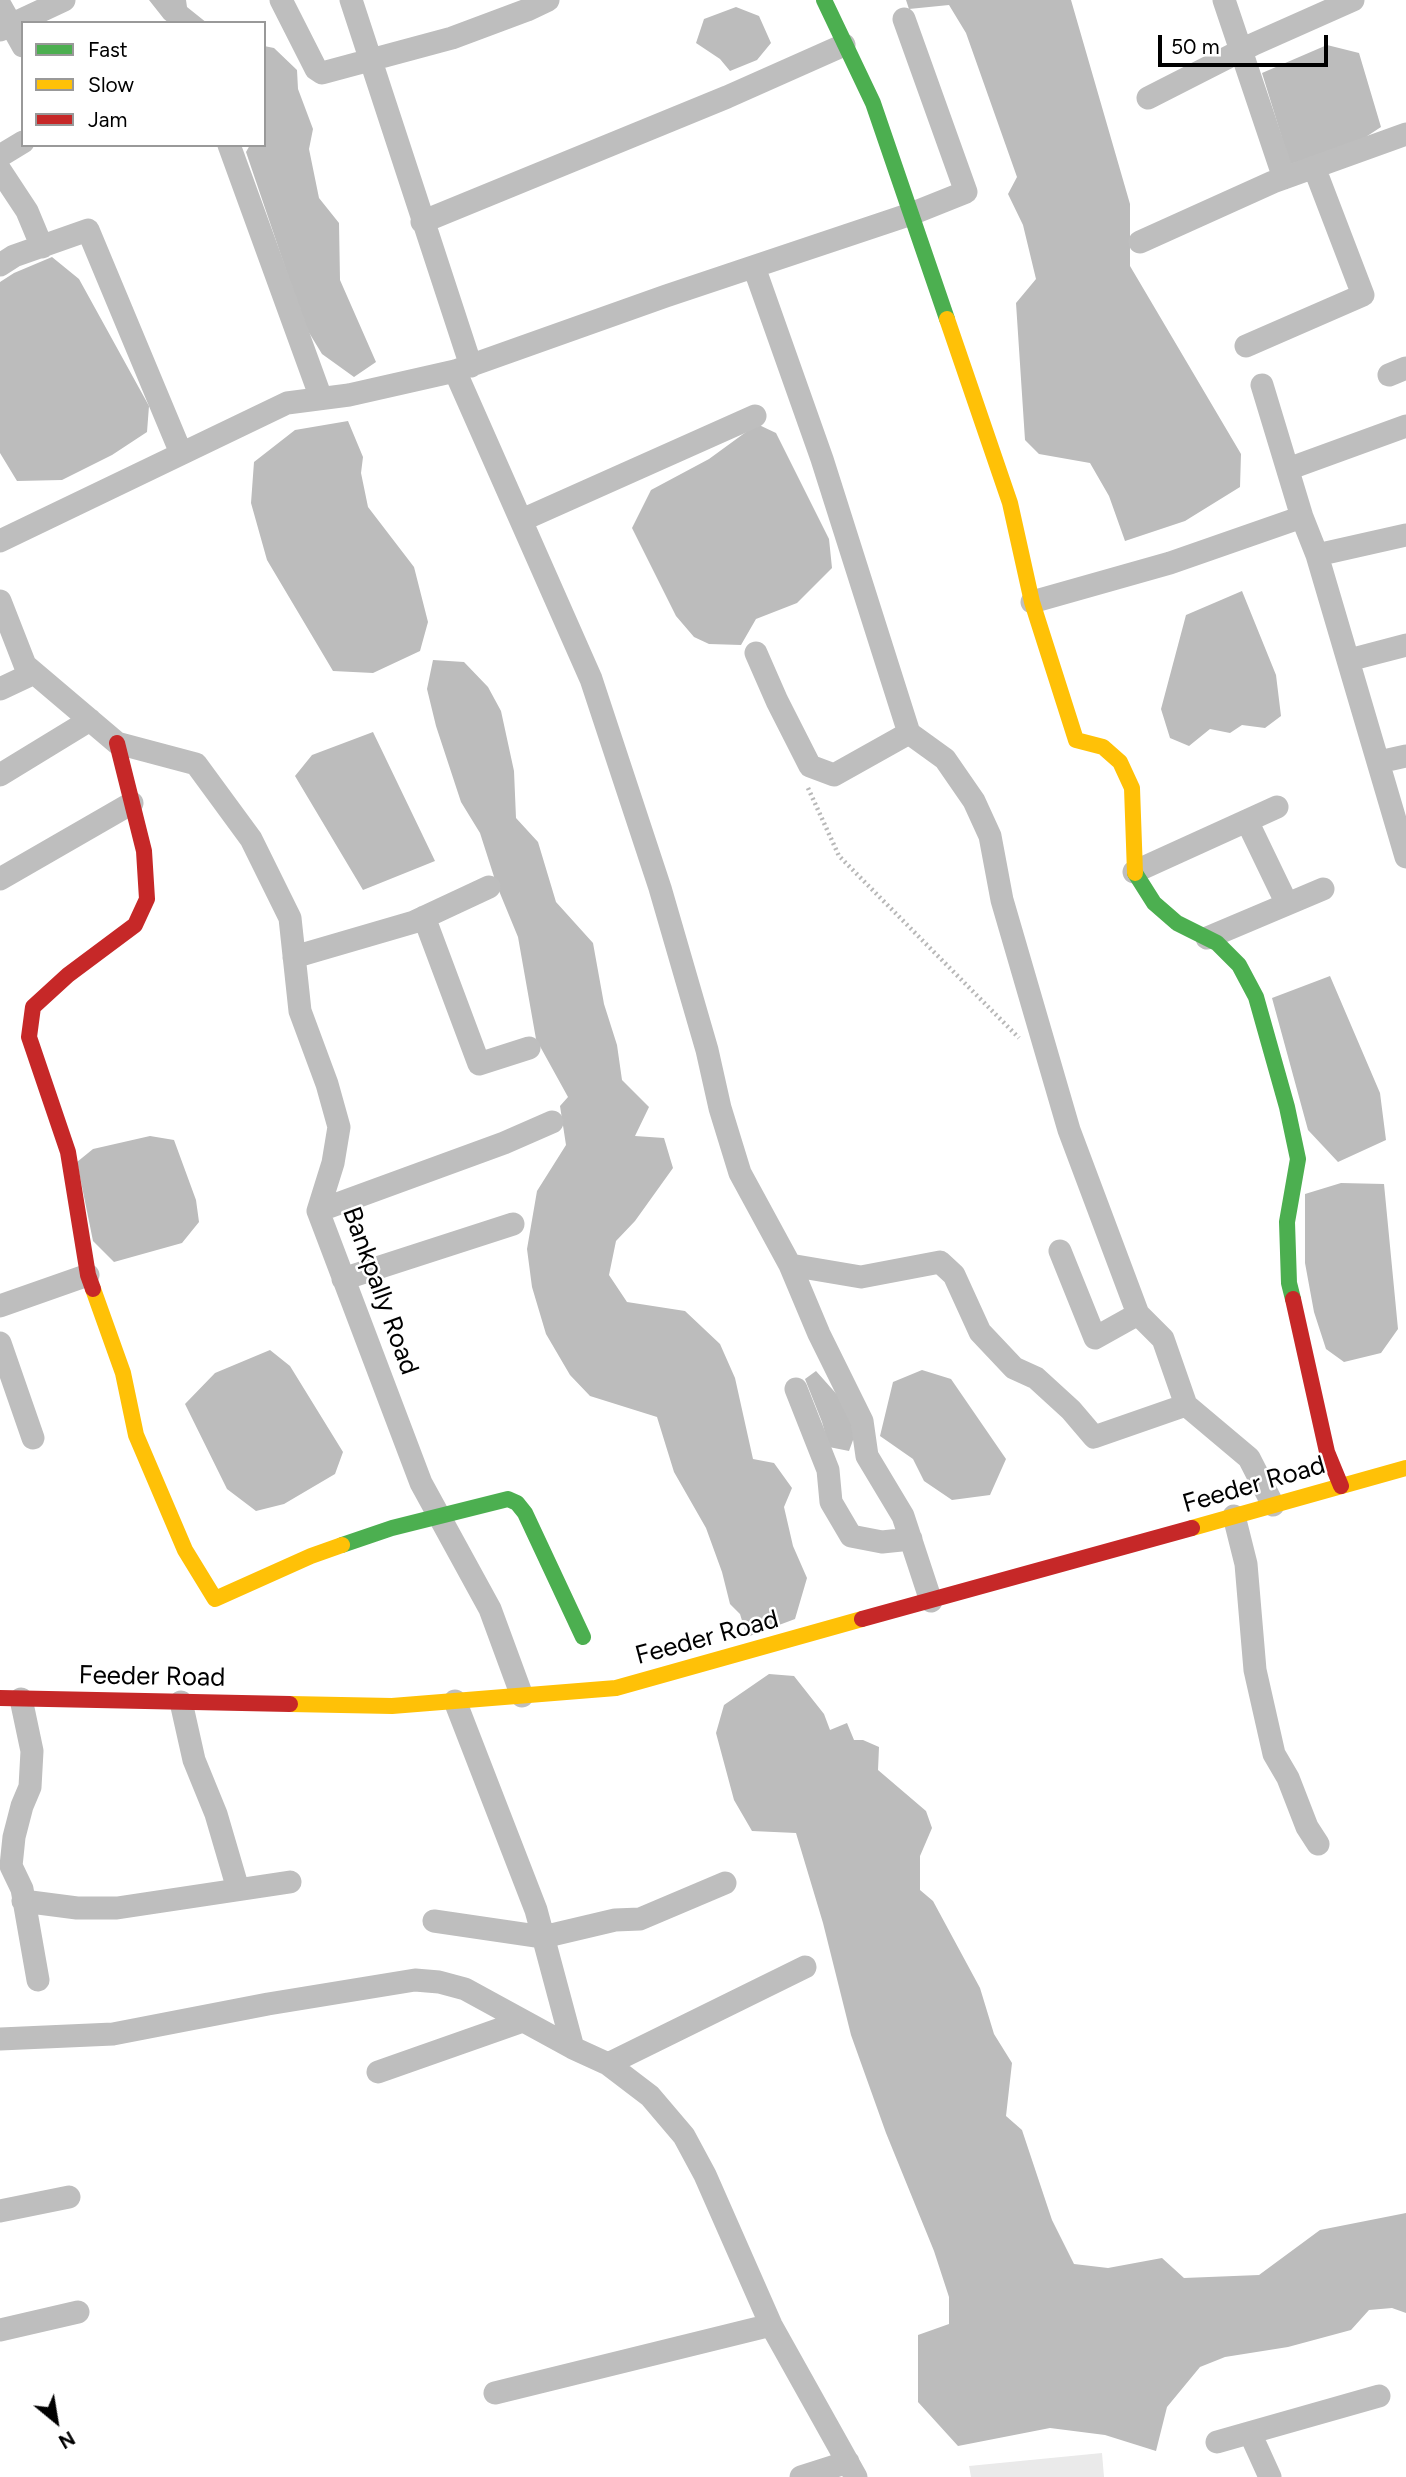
<!DOCTYPE html>
<style>
body{margin:0}
#map{position:relative;width:1406px;height:2477px;overflow:hidden;background:#fff;font-family:Figtree,sans-serif}
canvas{display:block}
.legend{position:absolute;left:21px;top:21px;width:245px;height:126px;box-sizing:border-box;background:#fff;border:2px solid #999;margin:0;padding:9px 12px;list-style:none;font-size:21px;color:#000}
.legend li{display:flex;align-items:center;gap:14px;height:35px}
.legend b{width:35px;border:2px solid #999}
.north{position:absolute;left:21px;top:2386px;width:70px;height:70px;-webkit-text-stroke:5px #fff;paint-order:stroke;rotate:150deg;font-size:19px;font-weight:700;line-height:28px;text-align:center;color:#000}
.north::after{content:'';display:block;margin:auto;width:24px;height:32px;background:#000;clip-path:polygon(50% 0,100% 100%,50% 72%,0 100%)}
.scale{position:absolute;left:1158px;top:35px;width:170px;height:32px;box-sizing:border-box;border:4px solid #000;border-top:0;padding-left:9px;font-size:21px;line-height:24px;white-space:nowrap;color:#000;-webkit-text-stroke:5px #fff;paint-order:stroke}
</style>
<div id="map">
<canvas width="1406" height="2477"></canvas>
<ul class="legend">
<li><b style="height:9px;background:#4caf50"></b>Fast</li>
<li><b style="height:9px;background:#ffc107"></b>Slow</li>
<li><b style="height:9px;background:#c62828"></b>Jam</li>
</ul>
<div class="north">N</div>
<div class="scale">50 m</div>
</div>
<script>
const context = document.querySelector('canvas').getContext('2d');
context.lineJoin = 'round';
function fill(path, color) { context.fillStyle = color; context.fill(path, 'evenodd'); }
const shape = rows => new Path2D(rows.map(r => 'M' + r).join(''));
function stroke(path, color, width, dash) { context.strokeStyle = color; context.lineWidth = width; context.lineCap = dash ? 'butt' : 'round'; context.setLineDash(dash || []); context.stroke(path); }
function drawText(font, color, halo, rows, align = 'center') {
  context.font = font + ' Figtree,sans-serif'; context.lineWidth = 5; context.setLineDash([]); context.textBaseline = 'middle'; context.strokeStyle = halo; context.fillStyle = color; for (const [text, x, y, turn = 0] of rows) {
    context.save(); context.translate(x, y); context.rotate((+turn || 0) * Math.PI / 180); context.textAlign = isNaN(turn) ? turn : align; if (halo) context.strokeText(text, 0, 0); context.fillText(text, 0, 0); context.restore();
  }
}
const green = shape([
 [1102,2453,1104,2477,971,2477,969,2466]
]);
const water = shape([
 [149,0,186,0,187,7,207,23,169,23,164,19],
 [906,0,1071,0,1130,204,1130,266,1241,454,1240,487,1185,521,1125,541,1109,496,1090,463,1039,454,1025,440,1016,303,1036,279,1023,225,1008,194,1017,177,966,33,949,5,909,9],
 [736,7,759,16,771,43,757,60,730,71,720,59,696,43,704,19],
 [1327,45,1359,53,1381,127,1352,146,1290,164,1262,73],
 [264,46,274,48,297,70,298,89,313,129,309,149,319,198,339,223,340,280,376,362,354,377,322,354,305,326,246,152,250,145,264,145],
 [52,257,79,279,149,406,147,432,112,455,62,480,17,481,0,453,0,282,14,273],
 [348,421,363,457,361,473,368,507,414,567,428,622,420,651,373,673,333,671,267,560,251,503,254,462,295,430],
 [757,424,776,433,829,539,832,568,797,603,756,619,741,645,709,644,694,637,676,616,632,528,651,490,709,459],
 [1242,591,1276,675,1281,716,1265,728,1242,725,1230,733,1210,729,1189,746,1170,738,1161,709,1186,615],
 [433,660,464,662,488,687,501,711,514,771,516,818,538,842,556,902,593,943,604,1004,617,1045,622,1080,649,1107,635,1136,664,1138,673,1168,635,1221,616,1241,609,1275,627,1302,685,1311,720,1344,735,1378,753,1459,774,1463,792,1488,784,1507,793,1546,807,1578,795,1619,747,1637,740,1614,730,1604,722,1572,706,1528,674,1472,657,1417,590,1396,570,1375,546,1334,532,1287,527,1249,537,1191,566,1145,560,1106,568,1097,536,1039,518,937,497,886,480,833,461,802,436,726,427,689],
 [373,732,435,861,363,890,295,776,312,755],
 [1330,976,1380,1093,1386,1140,1338,1162,1308,1130,1272,998],
 [150,1136,174,1140,196,1200,199,1222,182,1243,114,1262,93,1241,77,1162,93,1149],
 [1341,1183,1384,1184,1398,1329,1381,1353,1344,1362,1326,1349,1314,1312,1305,1263,1305,1194],
 [270,1350,290,1366,343,1452,335,1474,284,1504,256,1511,227,1489,185,1404,215,1373],
 [922,1370,951,1379,1006,1459,990,1495,952,1500,924,1481,913,1459,880,1436,893,1382],
 [816,1371,849,1408,856,1432,849,1451,829,1447,822,1422,805,1379],
 [769,1674,794,1676,824,1714,830,1730,847,1723,854,1740,863,1740,879,1747,878,1770,926,1811,932,1828,920,1856,920,1890,933,1901,980,1988,994,2034,1012,2063,1006,2116,1022,2130,1052,2220,1074,2264,1108,2268,1162,2258,1184,2278,1259,2275,1320,2230,1406,2213,1406,2313,1392,2308,1369,2310,1351,2330,1288,2347,1225,2357,1200,2367,1167,2407,1156,2451,1105,2435,1050,2428,958,2446,918,2402,918,2335,949,2324,949,2297,934,2251,886,2133,851,2035,823,1923,796,1833,752,1831,734,1800,716,1733,724,1705]
]);
const path = shape([
 [808,788,839,856,1019,1038]
]);
const street = shape([
 [281,0,316,69,322,73,452,38,527,10,548,0],
 [351,0,471,366],
 [1224,0,1284,178],
 [0,5,23,46],
 [0,30,64,0],
 [1148,98,1254,44,1353,0],
 [229,145,321,398],
 [0,156,23,142],
 [0,170,27,211,42,247],
 [422,222,727,97,844,45],
 [1140,242,1273,182,1406,134],
 [0,265,14,256,88,230,181,453],
 [754,267,822,459,909,733,834,775,810,766,777,701,756,653],
 [1246,346,1363,295,1314,167],
 [455,371,591,679,660,888,707,1050,720,1108,740,1173,790,1265,819,1334,862,1421,867,1456,903,1516,931,1601],
 [1389,375,1406,368],
 [1288,469,1406,426],
 [1302,517,1317,555,1406,857],
 [522,520,755,416],
 [0,541,287,403,349,395,455,371,666,296,911,214,966,192,904,19],
 [1317,555,1406,535],
 [0,601,25,665,117,743,196,764,251,839,290,918,300,1011,327,1084,339,1127,333,1163,318,1211,421,1483,490,1609,522,1696],
 [1032,602,1170,563,1302,517,1262,385],
 [1349,660,1406,645],
 [0,689,34,673],
 [909,733,945,759,974,801,990,836,1002,900,1069,1130,1138,1314,1163,1339,1186,1405,1249,1458,1273,1505],
 [1379,762,1406,756],
 [0,775,90,720],
 [1247,821,1287,904],
 [1134,872,1277,807],
 [0,879,132,803],
 [424,917,479,1064,529,1048],
 [1207,938,1323,889],
 [294,957,414,922,489,887],
 [318,1211,504,1143,552,1122],
 [1060,1251,1095,1338,1138,1314],
 [790,1265,861,1277,940,1262,954,1275,980,1332,1014,1368,1036,1378,1071,1410,1094,1437,1186,1405],
 [343,1279,513,1224],
 [0,1306,88,1275],
 [0,1343,33,1438],
 [796,1389,828,1470,831,1502,851,1536,882,1542,911,1539],
 [1234,1516,1246,1564,1255,1670,1274,1754,1288,1778,1307,1827,1318,1844],
 [21,1699,32,1751,30,1787,22,1806,14,1837,11,1866,22,1889,38,1980],
 [455,1701,536,1910,573,2048],
 [181,1702,194,1760,216,1814,238,1889],
 [23,1901,77,1908,117,1908,290,1882],
 [434,1921,543,1937,615,1920,640,1919,725,1883],
 [0,2039,113,2034,268,2004,415,1980,439,1982,465,1989,573,2048,608,2064,650,2096,684,2136,705,2175,771,2325,856,2477],
 [608,2064,805,1967],
 [378,2072,523,2021],
 [0,2211,69,2197],
 [0,2330,78,2312],
 [495,2393,771,2325],
 [1250,2433,1270,2477],
 [1217,2442,1379,2396],
 [801,2477,848,2462]
]);
const fast = shape([
 [824,0,873,103,947,319],
 [1135,873,1154,903,1177,923,1217,943,1239,965,1256,997,1287,1107,1298,1159,1287,1222,1289,1283,1293,1299],
 [342,1545,392,1528,508,1499,517,1503,525,1513,583,1637]
]);
const slow = shape([
 [947,319,1010,503,1032,602,1076,740,1103,747,1120,762,1132,788,1135,873],
 [93,1289,123,1373,136,1435,185,1550,215,1599,311,1556,342,1545],
 [1192,1528,1406,1468],
 [290,1704,392,1706,616,1688,862,1619]
]);
const jam = shape([
 [93,1289,88,1275,68,1152,29,1037,33,1007,68,975,135,925,147,899,144,851,117,743],
 [1293,1299,1327,1452,1341,1486],
 [862,1619,1192,1528],
 [0,1698,290,1704]
]);
const streetNames = [
 ["Bankpally Road",380,1291,70],
 ["Feeder Road",1254,1485,-16],
 ["Feeder Road",707,1638,-15],
 ["Feeder Road",152,1677,1]
];
fill(green, '#eaeaea');
fill(water, '#bcbcbc');
stroke(path, '#b8b8b8', 4.5, [2, 3.5]);
stroke(street, '#bebebe', 23);
stroke(fast, '#4caf50', 16);
stroke(slow, '#ffc107', 16);
stroke(jam, '#c62828', 16);
drawText('26px', '#000', '#fff', streetNames);
</script>
